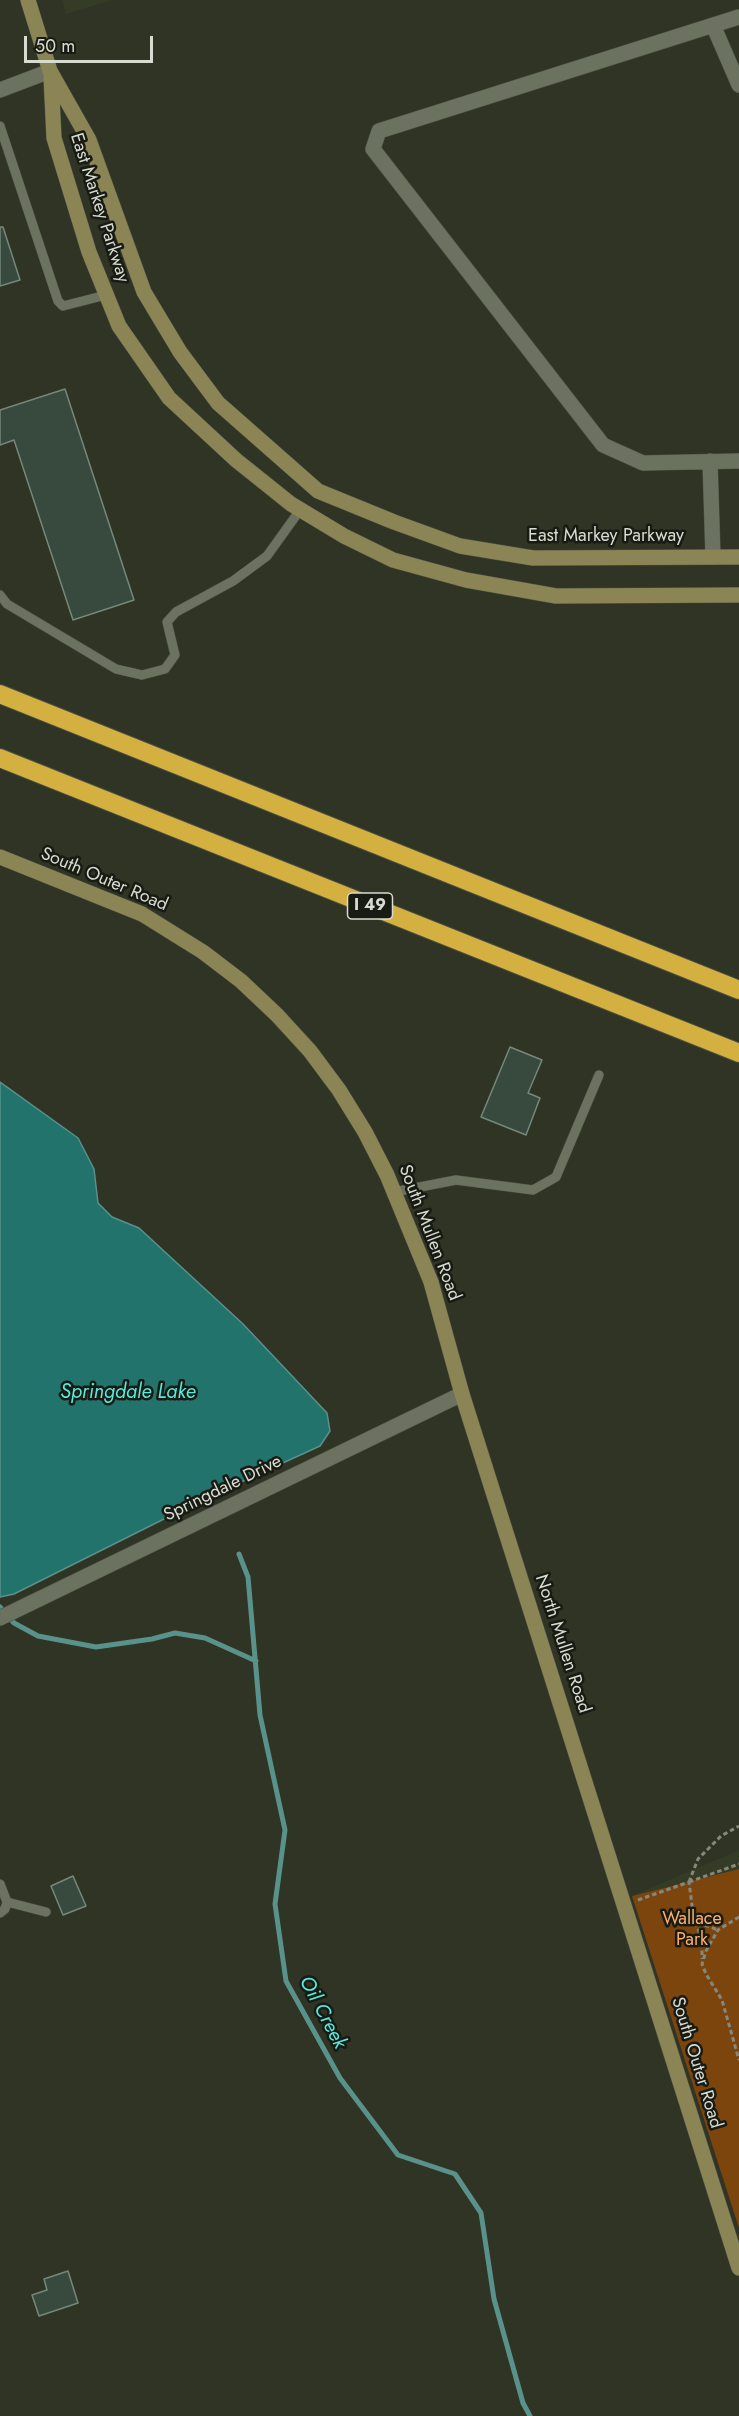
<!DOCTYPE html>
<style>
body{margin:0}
#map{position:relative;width:739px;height:2416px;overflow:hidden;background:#2f3424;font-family:Jost,sans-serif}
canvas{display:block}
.scale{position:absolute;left:24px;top:36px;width:129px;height:27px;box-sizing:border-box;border:3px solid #d7dbd0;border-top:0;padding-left:8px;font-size:18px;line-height:21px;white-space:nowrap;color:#d7dbd0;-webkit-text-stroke:4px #181b13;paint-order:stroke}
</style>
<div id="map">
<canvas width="739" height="2416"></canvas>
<div class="scale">50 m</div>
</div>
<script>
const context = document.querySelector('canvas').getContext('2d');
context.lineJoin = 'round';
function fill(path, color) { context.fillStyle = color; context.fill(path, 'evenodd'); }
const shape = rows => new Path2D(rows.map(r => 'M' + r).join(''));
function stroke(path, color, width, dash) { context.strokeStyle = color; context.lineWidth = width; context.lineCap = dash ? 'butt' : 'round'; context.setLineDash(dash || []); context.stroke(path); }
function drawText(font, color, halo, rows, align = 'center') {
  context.font = font + ' Jost,sans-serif'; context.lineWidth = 5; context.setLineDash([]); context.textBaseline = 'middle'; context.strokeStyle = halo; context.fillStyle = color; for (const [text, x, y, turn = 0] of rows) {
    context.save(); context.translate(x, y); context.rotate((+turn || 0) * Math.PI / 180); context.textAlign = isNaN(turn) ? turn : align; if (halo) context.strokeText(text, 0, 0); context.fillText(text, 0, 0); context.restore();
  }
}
const built = shape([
 [62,0,112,0,66,14],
 [739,1850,739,1869,632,1896]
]);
const green = shape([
 [739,1869,739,2228,632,1896]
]);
const water = shape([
 [0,1082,78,1138,94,1169,98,1203,112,1217,139,1228,243,1324,327,1413,330,1431,320,1446,206,1498,14,1594,0,1597,0,1082]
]);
const stream = shape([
 [239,1554,248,1577,260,1715,285,1830,275,1904,286,1981,340,2078,398,2155,455,2174,481,2213,494,2299,523,2403,530,2416],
 [0,1607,14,1623,38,1636,96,1647,152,1639,175,1633,205,1638,256,1661]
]);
const building = shape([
 [0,227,3,227,20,280,0,286,0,227],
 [65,389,134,600,73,620,14,440,0,445,0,410,65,389],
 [510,1047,542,1060,528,1093,540,1098,526,1135,481,1117,510,1047],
 [73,1876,86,1906,63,1915,51,1886,73,1876],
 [68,2271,78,2303,39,2316,32,2295,47,2290,44,2279,68,2271]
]);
const path = shape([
 [689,1882,698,1859,721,1836,739,1826],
 [689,1882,739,1864],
 [638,1900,689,1882,694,1921,718,1930],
 [739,1917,718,1930,706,1951,702,1964,706,1974,722,2000,739,2060],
 [695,1922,702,1939,702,1959]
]);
const lane = shape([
 [0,126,58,301,63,306,106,295],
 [0,595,7,604,116,669,142,675,165,669,175,655,167,622,176,612,233,581,267,556,300,510],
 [394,1192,456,1180,533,1190,556,1177,599,1075],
 [0,1884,7,1902,5,1909,0,1913],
 [7,1902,46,1912]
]);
const street = shape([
 [739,17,379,131,373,149,603,445,643,463,739,461],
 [713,25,739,85],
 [0,90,50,71],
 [710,461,713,557],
 [0,1618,462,1394]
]);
const secondary = shape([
 [28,0,50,71,89,140,144,292,180,352,218,403,318,491,394,522,460,546,533,558,739,557],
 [51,77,54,138,89,252,119,326,169,398,236,460,291,504,344,536,393,560,466,580,556,596,739,595],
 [0,857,142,914,203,952,241,981,277,1015,310,1051,339,1090,365,1132,387,1175,431,1282,462,1394,739,2268]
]);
const highway = shape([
 [0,694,739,990],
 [0,758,739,1053]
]);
const shields = [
 [370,906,45]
];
const shieldNames = [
 ["I 49",370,906]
];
const streetNames = [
 ["East Markey Parkway",99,208,72],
 ["East Markey Parkway",606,537],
 ["South Outer Road",104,880,23],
 ["South Mullen Road",429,1233,69],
 ["Springdale Drive",223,1489,-26],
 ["North Mullen Road",562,1644,72],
 ["South Outer Road",696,2063,73]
];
const parkNames = [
 ["Wallace",692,1920],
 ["Park",692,1941]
];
const waterNames = [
 ["Springdale Lake",128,1393],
 ["Oil Creek",322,2013,62]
];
fill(built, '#353c25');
fill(green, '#7d450e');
fill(water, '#23736d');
stroke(water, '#59928b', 1.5);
stroke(stream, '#59928b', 5);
fill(building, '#38493e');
stroke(building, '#75887b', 1.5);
stroke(lane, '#4d5143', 10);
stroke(street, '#4d5143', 16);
stroke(secondary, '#4d5143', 16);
stroke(highway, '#4d5143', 20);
stroke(path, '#85897c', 3, [4.5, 3]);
stroke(lane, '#6c7260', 9);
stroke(street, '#6c7260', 15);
stroke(secondary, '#8b8556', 15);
stroke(highway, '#d3b040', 18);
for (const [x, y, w] of shields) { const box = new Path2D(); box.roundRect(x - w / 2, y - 13, w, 26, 4.5); context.fillStyle = '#181b13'; context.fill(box); stroke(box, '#d7dbd0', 1.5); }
drawText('bold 16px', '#d7dbd0', null, shieldNames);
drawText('18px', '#d7dbd0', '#181b13', streetNames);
drawText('18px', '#ffae6c', '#181b13', parkNames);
drawText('italic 20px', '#57eade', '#181b13', waterNames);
</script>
